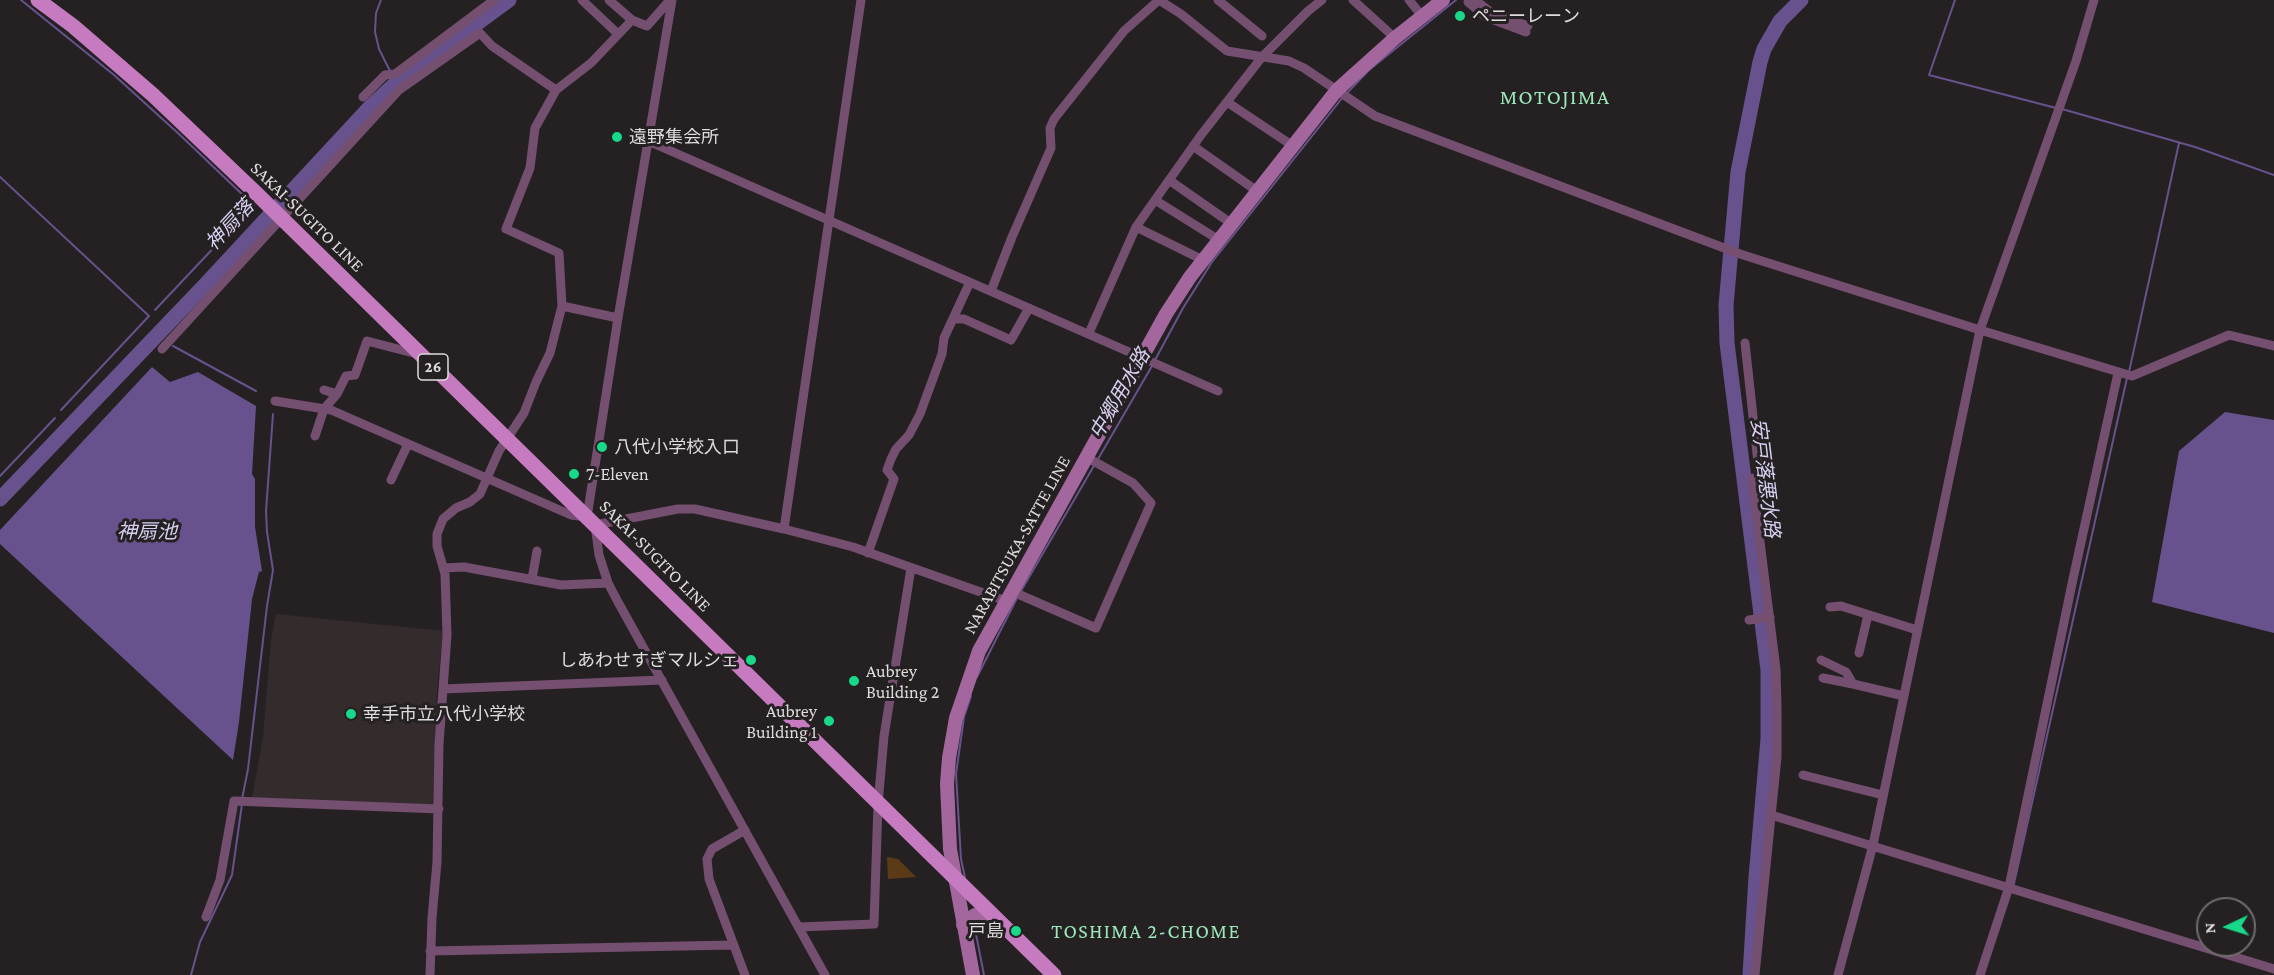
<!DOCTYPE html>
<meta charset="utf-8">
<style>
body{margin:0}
#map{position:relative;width:2274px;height:975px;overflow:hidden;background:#252122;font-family:"Crimson Pro",serif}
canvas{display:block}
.north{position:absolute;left:2196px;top:897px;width:60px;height:60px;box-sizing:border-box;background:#252122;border:2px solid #6f6c6d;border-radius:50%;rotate:266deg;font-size:16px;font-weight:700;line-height:24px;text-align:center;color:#dfdcdd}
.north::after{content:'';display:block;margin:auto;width:21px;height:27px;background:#17d989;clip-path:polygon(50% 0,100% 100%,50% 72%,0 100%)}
</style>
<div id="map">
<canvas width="2274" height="975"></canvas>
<div class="north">N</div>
</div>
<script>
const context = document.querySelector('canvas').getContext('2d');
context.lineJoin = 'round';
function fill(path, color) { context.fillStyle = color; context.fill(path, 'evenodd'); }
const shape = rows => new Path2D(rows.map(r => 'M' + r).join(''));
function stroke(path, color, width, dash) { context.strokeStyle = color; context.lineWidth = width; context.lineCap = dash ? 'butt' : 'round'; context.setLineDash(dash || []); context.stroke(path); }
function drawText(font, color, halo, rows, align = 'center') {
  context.font = font + ' "Crimson Pro","Noto Sans JP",serif'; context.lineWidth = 6; context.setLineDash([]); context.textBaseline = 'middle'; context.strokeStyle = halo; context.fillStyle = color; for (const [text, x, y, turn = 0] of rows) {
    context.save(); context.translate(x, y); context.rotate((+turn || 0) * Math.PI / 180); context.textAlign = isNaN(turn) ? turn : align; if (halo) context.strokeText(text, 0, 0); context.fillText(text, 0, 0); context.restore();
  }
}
const built = shape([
 [276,614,443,631,437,691,434,805,252,798,263,737,271,639]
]);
const green = shape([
 [887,857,898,859,916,877,888,879]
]);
const water = shape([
 [152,367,170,382,198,372,256,406,252,474,255,479,255,527,262,571,259,572,252,599,239,722,233,760,0,544,0,530],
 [2225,412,2274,420,2274,633,2152,602,2179,451]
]);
const stream = shape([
 [21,0,114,75,180,135,245,197],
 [381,0,376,13,375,32,379,49,390,71],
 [1955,0,1929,75,2056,108],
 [393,76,396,83],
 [1347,93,1369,70,1456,0],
 [2062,109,2195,147,2274,175],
 [0,177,149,316,61,410],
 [155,310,254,205],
 [158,334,162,339],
 [173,346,256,391],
 [1155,360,1183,308,1212,262,1343,97],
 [2129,372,2179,143],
 [1098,459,1152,366],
 [0,476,55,418],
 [1021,591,1095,464],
 [977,677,1018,596],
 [242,799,248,769,267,606,273,570,267,532,266,511,273,414],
 [965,878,961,859,956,774,964,717,971,696],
 [2013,888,2127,378],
 [974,924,984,975],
 [191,975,200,942,232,875,242,804]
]);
const river = shape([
 [0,499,205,285,369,108,396,83,509,0],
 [1750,975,1756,877,1768,739,1768,670,1727,343,1726,305,1738,172,1760,62,1764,49,1780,21,1801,0]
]);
const minor = shape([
 [582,0,618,34],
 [609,0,632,20],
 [1159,0,1181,14,1227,51,1289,61,1304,68,1375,116,1740,254,1980,330,2076,61,2094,0],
 [1218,0,1262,36],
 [1353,0,1395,38],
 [1409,0,1422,16],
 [1470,0,1468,2,1486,17,1526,32],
 [1475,0,1492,13,1528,26],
 [363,97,385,75,395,74,494,0],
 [1227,102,1293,146],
 [648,141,1218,391],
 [1193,146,1257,191],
 [1169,180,1232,224],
 [1155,200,1219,240],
 [1136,227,1203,260],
 [991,291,1012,237,1051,148,1050,128,1054,119,1124,31,1159,0],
 [562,306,618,318],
 [953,319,964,319,1011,340,1029,308],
 [1089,333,1136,227,1155,200,1201,135,1262,57,1308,11,1322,0],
 [1745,343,1760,481,1752,478,1776,669,1777,707,1777,757,1755,975],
 [162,349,399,90,480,33,492,46,556,90],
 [324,390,337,394],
 [275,401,331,410,571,515,587,517,618,318,672,0],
 [315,436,324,409,337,394,346,376,355,375,367,341,417,354],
 [391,480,408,444],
 [784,529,861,0],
 [868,553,894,479,887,470,891,459,896,449,909,435,920,414,942,354,944,338,970,282],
 [444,568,464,567,561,585,608,583],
 [532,579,537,551],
 [1011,591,1096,628,1151,503,1133,483,1086,457],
 [1830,607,1841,606,1917,630],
 [1749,620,1770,617],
 [1859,653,1868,615],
 [1821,660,1846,672,1853,684,1904,696],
 [1823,678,1853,684],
 [443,689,662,680],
 [1803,775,1883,795],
 [1771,815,2274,969],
 [745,830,712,849,707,859,709,879,745,975],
 [206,917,220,880,234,801,439,809],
 [799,927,874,924,878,804,884,736,911,568],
 [430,951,733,945],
 [430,975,432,918,437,862,439,744,447,635,445,574,437,546,437,534,443,519,456,508,470,502,480,494,499,451,524,413,536,382,550,353,562,306,559,253,506,229,530,168,535,128,556,90,591,63,632,20,647,26,670,0],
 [825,975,618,602,608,583,599,555,595,525,678,509,695,509,784,529,853,547,1006,601],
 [1838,975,1873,845,1980,330,2132,376,2229,335,2274,346],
 [1980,975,2009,887,2073,579,2118,373]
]);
const secondary = shape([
 [963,925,975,915,991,914],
 [973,975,950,849,947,784,949,758,956,718,979,651,1166,314,1190,277,1337,90,1395,38,1443,0]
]);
const primary = shape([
 [38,0,73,26,153,95,258,195,1054,975]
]);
const markers = [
 [1460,16,6,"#17d989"],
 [617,137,6,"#17d989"],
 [602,447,6,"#17d989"],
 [574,474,6,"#17d989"],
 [751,660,6,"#17d989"],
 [854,681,6,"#17d989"],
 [351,714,6,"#17d989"],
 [829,721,6,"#17d989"],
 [1016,931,6,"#17d989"]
];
const shields = [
 [433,367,30]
];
const shieldNames = [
 ["26",433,367]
];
const poiNames = [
 ["ペニーレーン",1472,16],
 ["遠野集会所",629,137],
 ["八代小学校入口",614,447],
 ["7-Eleven",586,474],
 ["しあわせすぎマルシェ",739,660,"right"],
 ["Aubrey",866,671],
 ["Building 2",866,692],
 ["Aubrey",817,711,"right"],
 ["Building 1",817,732,"right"],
 ["幸手市立八代小学校",363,714],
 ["戸島",1004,931,"right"]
];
const streetNames = [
 ["SAKAI-SUGITO LINE",307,217,44],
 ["NARABITSUKA-SATTE LINE",1017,545,-61],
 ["SAKAI-SUGITO LINE",655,556,45]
];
const waterNames = [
 ["神扇落",230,225,-47],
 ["中郷用水路",1120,394,-60],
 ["安戸落悪水路",1765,478,83],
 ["神扇池",147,532]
];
const neighbourhoodNames = [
 ["TOSHIMA 2-CHOME",1146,932]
];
const quarterNames = [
 ["MOTOJIMA",1555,98]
];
fill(built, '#342b2d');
fill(green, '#5b3a17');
fill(water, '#67528d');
stroke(stream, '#67528d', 2);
stroke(river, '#67528d', 15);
stroke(minor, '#744f70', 9);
stroke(secondary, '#a3679d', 14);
stroke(primary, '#c67abf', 15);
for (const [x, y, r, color] of markers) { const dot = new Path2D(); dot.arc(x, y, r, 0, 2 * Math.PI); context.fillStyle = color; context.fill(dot); stroke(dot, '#252122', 2); }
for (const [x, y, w] of shields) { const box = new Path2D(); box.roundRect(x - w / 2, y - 13, w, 26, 4.5); context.fillStyle = '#252122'; context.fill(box); stroke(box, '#dfdcdd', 1.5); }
drawText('bold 16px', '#dfdcdd', null, shieldNames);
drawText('18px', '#dfdcdd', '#252122', poiNames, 'left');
drawText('18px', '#dfdcdd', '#252122', streetNames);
drawText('italic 20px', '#d8cef1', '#252122', waterNames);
context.letterSpacing = '1.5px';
drawText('20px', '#9be8bb', '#252122', neighbourhoodNames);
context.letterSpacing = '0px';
context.letterSpacing = '1.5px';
drawText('21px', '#9be8bb', '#252122', quarterNames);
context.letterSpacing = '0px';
</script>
